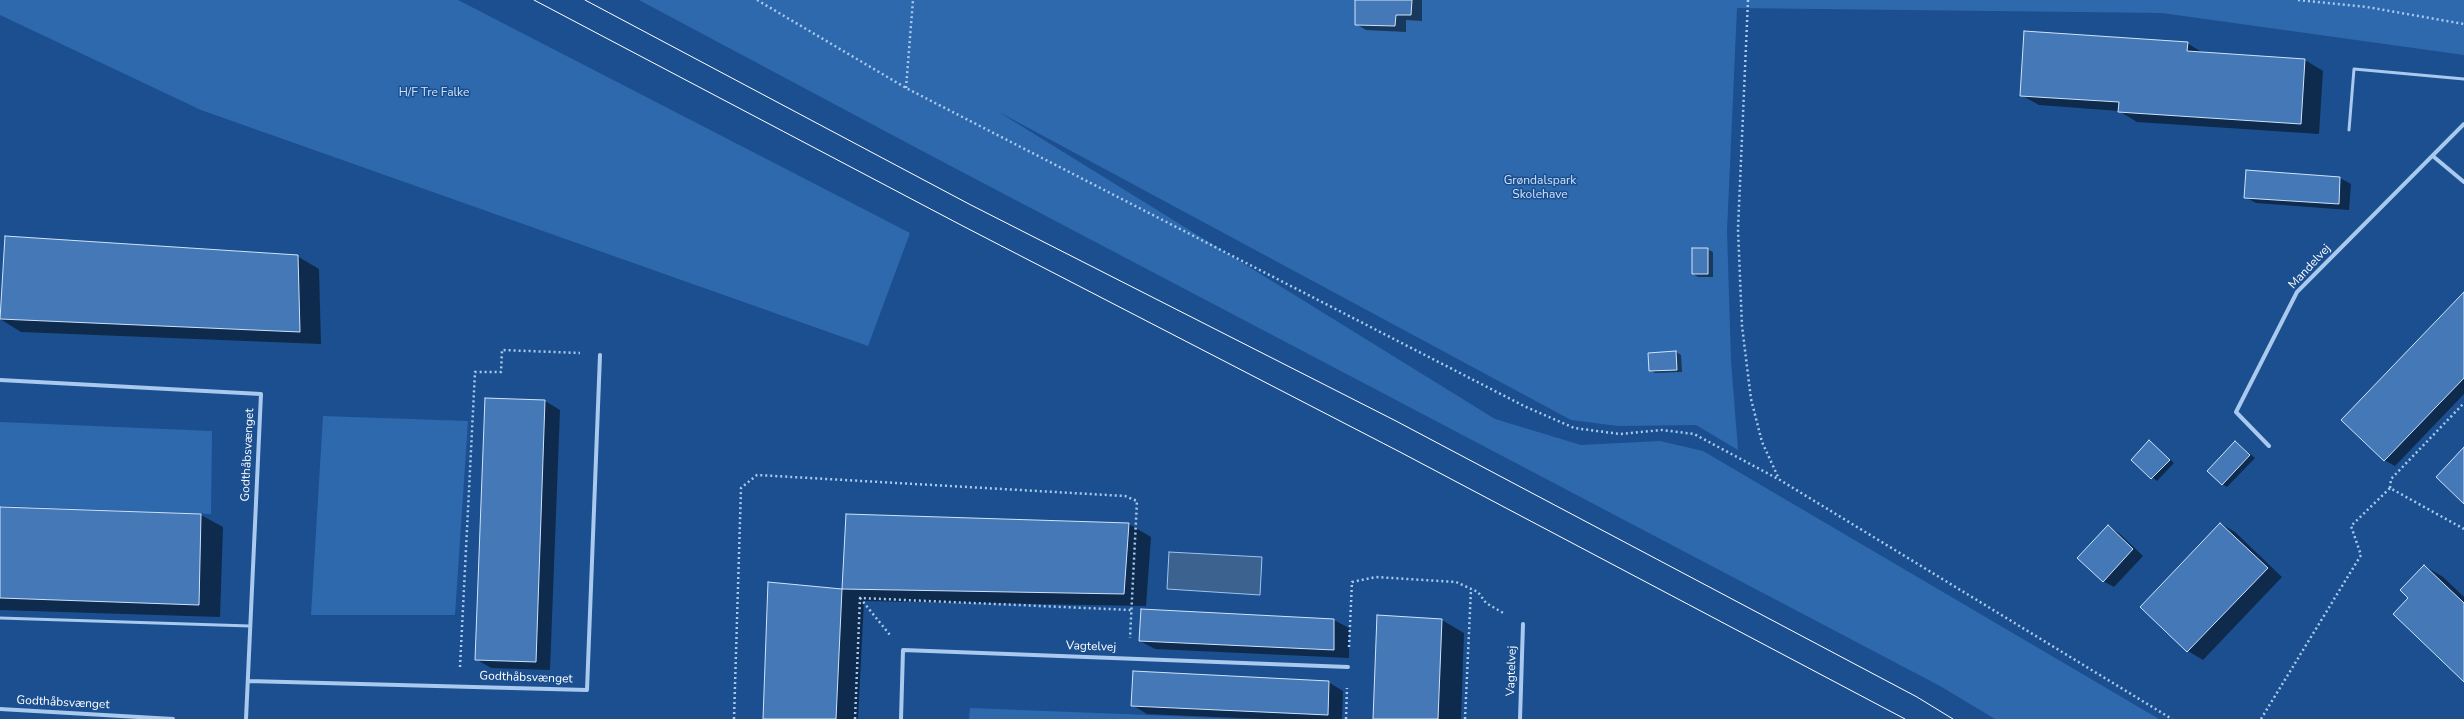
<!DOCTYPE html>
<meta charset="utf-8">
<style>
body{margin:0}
canvas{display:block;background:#1b4f8f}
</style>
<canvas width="2464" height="719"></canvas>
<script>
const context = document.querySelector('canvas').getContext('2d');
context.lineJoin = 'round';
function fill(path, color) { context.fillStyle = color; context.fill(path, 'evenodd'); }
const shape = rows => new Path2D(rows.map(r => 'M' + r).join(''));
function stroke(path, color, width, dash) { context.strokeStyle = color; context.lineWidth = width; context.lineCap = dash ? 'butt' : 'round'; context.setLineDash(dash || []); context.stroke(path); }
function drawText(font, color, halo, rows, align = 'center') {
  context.font = font + ' "Nunito Sans",sans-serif'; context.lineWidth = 3; context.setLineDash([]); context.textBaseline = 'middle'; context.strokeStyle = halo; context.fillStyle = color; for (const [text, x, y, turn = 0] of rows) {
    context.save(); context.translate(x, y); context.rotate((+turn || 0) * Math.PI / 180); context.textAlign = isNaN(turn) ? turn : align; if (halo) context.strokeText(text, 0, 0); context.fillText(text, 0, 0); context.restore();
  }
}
const green = shape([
 [0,0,458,0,910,233,868,346,201,110,0,15],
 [639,0,2464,0,2464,55,2162,13,1737,8,1727,231,1731,361,1738,450,1696,425,1618,426,1571,420,997,111,1495,419,1581,445,1660,441,1703,451,2159,719,1995,719,1940,686,928,154],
 [323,416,468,421,455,615,311,615],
 [0,422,212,431,211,514,0,506],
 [970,708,1123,714,1238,719,969,719]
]);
const water = shape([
 [1169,552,1262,557,1260,595,1167,589,1169,552]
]);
const shadow = shape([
 [1356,0,1422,0,1422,21,1406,20,1406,32,1366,30,1356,24],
 [2187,43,2205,54,2305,60,2323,71,2319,134,2137,122,2119,111,2039,105,2021,95],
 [2247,172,2340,178,2351,184,2349,210,2256,203,2245,197],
 [6,237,297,256,319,269,321,344,21,332,0,319],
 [1707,249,1713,252,1713,277,1698,277,1693,274],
 [2464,293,2464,394,2395,466,2384,460],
 [1676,352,1681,355,1682,372,1655,373,1650,370],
 [486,399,545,401,560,410,550,670,491,668,476,659],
 [2150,441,2174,463,2157,481,2132,460],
 [2236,442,2255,458,2227,487,2222,484],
 [0,508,201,515,223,527,220,617,0,610],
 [847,516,1129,524,1151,537,1146,606,864,601,858,719,764,719,769,583,843,590],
 [2221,524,2235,532,2282,577,2203,660,2188,651,2142,607],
 [2109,527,2119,533,2143,556,2114,587,2103,581],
 [2425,566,2443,577,2464,597,2464,681,2409,598],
 [1142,610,1334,620,1349,628,1349,658,1155,649,1140,641],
 [1378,616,1442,620,1464,633,1461,719,1374,719],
 [1328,682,1343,691,1342,719,1264,719,1147,714,1132,705]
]);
const building = shape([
 [1355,0,1412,0,1411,15,1396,15,1395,26,1355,25,1355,0],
 [2024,31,2188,42,2187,51,2305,59,2301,124,2118,112,2119,102,2020,96,2024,31],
 [2246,170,2340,177,2339,204,2244,198,2246,170],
 [5,236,298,255,300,332,0,319,5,236],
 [1692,248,1708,248,1708,274,1692,274,1692,248],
 [2464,292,2464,378,2384,461,2341,420,2464,292],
 [1676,351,1677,370,1649,371,1648,353,1676,351],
 [485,398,545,400,536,662,475,660,485,398],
 [2149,440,2170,460,2151,479,2131,460,2149,440],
 [2235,441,2250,455,2222,485,2207,471,2235,441],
 [2464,447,2464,504,2436,477,2464,447],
 [0,507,201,514,199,605,0,598,0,507],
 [846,514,1129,523,1124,594,842,589,846,514],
 [2220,523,2268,568,2187,652,2140,607,2220,523],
 [2108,525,2133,549,2103,582,2077,558,2108,525],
 [2424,565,2464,603,2464,682,2393,614,2408,598,2400,590,2424,565],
 [768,582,842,589,836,719,763,719,768,582],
 [1141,609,1334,619,1334,650,1139,641,1141,609],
 [1377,615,1442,619,1438,719,1373,719,1377,615],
 [1133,671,1329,681,1328,715,1131,706,1133,671]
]);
const path = shape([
 [757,0,906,88,1526,407,1574,428,1620,434,1662,430,1694,434,1780,480,2172,719],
 [1748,0,1738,229,1742,326,1751,399,1762,442,1779,479],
 [2298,0,2367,7,2464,24],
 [906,88,913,0],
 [2390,488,2391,479,2464,403],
 [860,598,890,635],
 [1349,647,1352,582,1376,577,1456,582,1478,592,1486,603,1505,614],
 [460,667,475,372,501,372,502,350,580,353],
 [734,719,741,488,757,475,1125,496,1137,501,1130,638],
 [855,719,860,598,1131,610],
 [1346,719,1347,688],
 [1465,719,1471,589],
 [2261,719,2361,555,2351,526,2390,488,2464,529]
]);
const service = shape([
 [2349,130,2354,69,2464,79],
 [0,618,250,626]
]);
const minor = shape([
 [2434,157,2464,182],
 [0,380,261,394,246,719],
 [2269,446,2236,412,2297,292,2464,124],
 [248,681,587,690,600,355],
 [0,709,173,719],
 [901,719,903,650,1348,667],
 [1520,719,1523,624]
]);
const tram = shape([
 [534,0,959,224,1400,452,1905,719],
 [585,0,969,204,1396,421,1917,697,1953,719]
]);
const parkNames = [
 ["H/F Tre Falke",434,93],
 ["Grøndalspark",1540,181],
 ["Skolehave",1540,195]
];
const streetNames = [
 ["Mandelvej",2310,267,-47],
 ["Godthåbsvænget",248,455,-87],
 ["Vagtelvej",1091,647,2],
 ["Vagtelvej",1512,671,-88],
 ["Godthåbsvænget",526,678,2],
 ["Godthåbsvænget",63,703,3]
];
fill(green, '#2e69ad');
fill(water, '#3c6290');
stroke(water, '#9cc4f0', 1);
fill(shadow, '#0007');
fill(building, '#4478b7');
stroke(building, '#cfe3fa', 1);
stroke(path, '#a9c9ee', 2.5, [2, 3]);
stroke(service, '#a9c9ee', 3);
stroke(minor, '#a9c9ee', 4);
stroke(tram, '#fff', 1);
drawText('12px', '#cfe3fa', '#1b4f8f', parkNames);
drawText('12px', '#fff', '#1b4f8f', streetNames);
</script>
